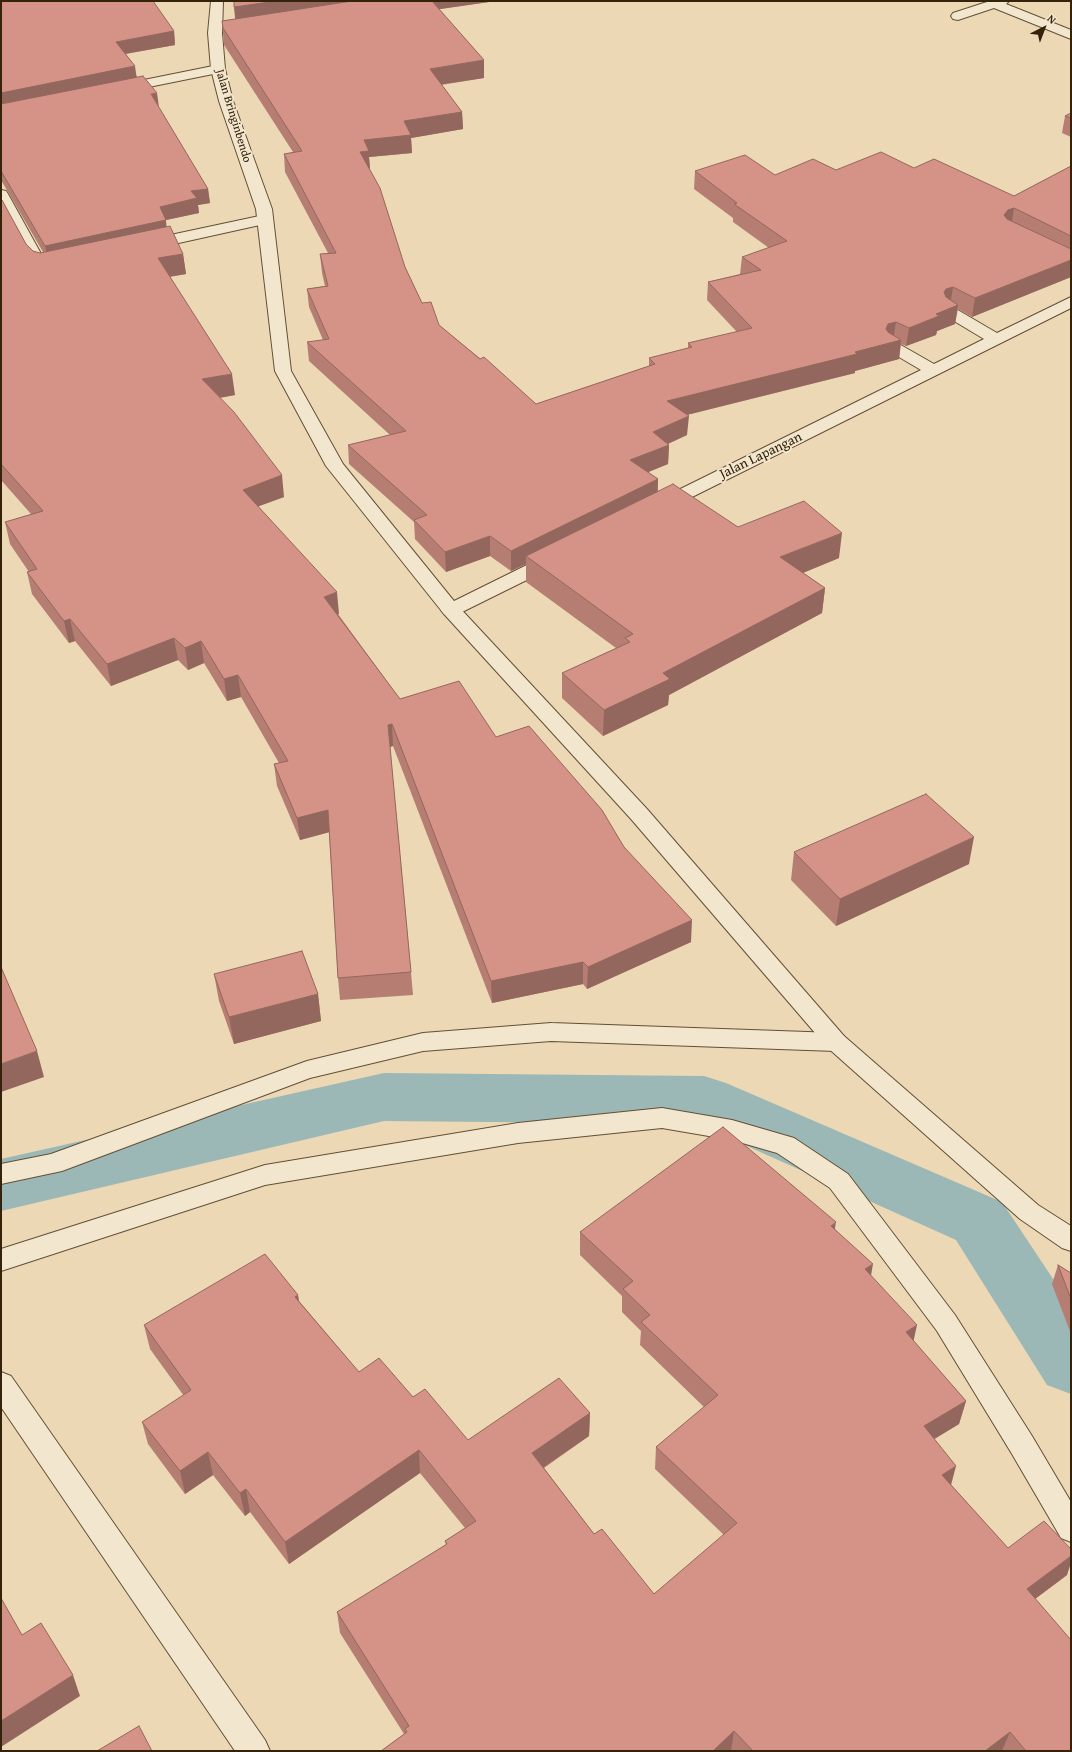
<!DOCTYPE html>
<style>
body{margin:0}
#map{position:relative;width:1072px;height:1752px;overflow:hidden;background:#ecd8b4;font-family:"Gentium Book Plus",serif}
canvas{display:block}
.frame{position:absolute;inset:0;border:2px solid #34220b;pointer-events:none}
.north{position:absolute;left:1024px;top:8px;width:40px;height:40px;-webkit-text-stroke:3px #f3e6ce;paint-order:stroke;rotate:42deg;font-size:11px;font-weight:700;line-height:16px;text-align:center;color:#34220b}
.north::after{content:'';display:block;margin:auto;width:14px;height:18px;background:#34220b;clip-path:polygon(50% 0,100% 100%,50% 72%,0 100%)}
</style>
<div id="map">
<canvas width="1072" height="1752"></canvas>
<div class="frame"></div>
<div class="north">N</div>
</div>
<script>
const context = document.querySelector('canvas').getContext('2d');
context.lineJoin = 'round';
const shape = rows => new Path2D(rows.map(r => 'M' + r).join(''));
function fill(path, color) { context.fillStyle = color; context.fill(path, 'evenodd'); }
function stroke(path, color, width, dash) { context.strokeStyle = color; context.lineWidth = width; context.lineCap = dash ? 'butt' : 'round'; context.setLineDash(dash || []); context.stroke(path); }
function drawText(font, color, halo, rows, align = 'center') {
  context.font = font + ' "Gentium Book Plus",serif'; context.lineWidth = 4; context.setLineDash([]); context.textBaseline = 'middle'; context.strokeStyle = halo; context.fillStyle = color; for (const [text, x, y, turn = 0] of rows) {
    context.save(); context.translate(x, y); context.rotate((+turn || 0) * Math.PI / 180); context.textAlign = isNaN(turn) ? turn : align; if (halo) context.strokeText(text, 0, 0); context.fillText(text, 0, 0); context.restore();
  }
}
const canal = shape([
 [384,1073,704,1076,726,1083,1002,1202,1071,1306,1071,1394,1047,1385,956,1240,698,1124,384,1121,1,1211,1,1159,384,1073]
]);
const minor = shape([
 [990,1,1009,1,1006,4,1071,30,1071,39,994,8,958,20,953,19,951,16,953,13,990,1],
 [218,65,223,66,225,69,223,72,119,93,114,92,112,89,114,86,119,85,218,65],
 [1,190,6,191,8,194,45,261,55,264,57,267,55,270,49,272,43,270,33,267,31,264,1,208,1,190],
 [264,215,269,217,272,220,269,223,147,250,142,248,139,245,142,242,147,240,264,215],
 [1071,297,1071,308,666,510,660,511,654,510,651,506,654,502,921,370,887,350,885,347,887,344,893,342,899,344,934,364,984,339,944,315,942,312,944,309,950,307,956,309,997,333,1071,297],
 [552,554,559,556,561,560,559,564,458,614,451,616,444,614,441,610,444,606,545,556,552,554],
 [551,1023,836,1033,844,1036,848,1042,844,1048,836,1051,551,1041,423,1051,310,1078,62,1171,1,1184,1,1164,51,1154,307,1061,423,1033,551,1023],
 [662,1108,732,1120,794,1138,848,1174,955,1315,1032,1436,1071,1502,1071,1542,1061,1538,1012,1454,937,1331,830,1188,777,1153,732,1140,662,1128,518,1143,265,1185,1,1271,1,1249,265,1165,518,1123,662,1108],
 [1,1372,11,1376,265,1740,270,1751,235,1751,1,1407,1,1372]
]);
const tertiary = shape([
 [211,1,223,1,222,33,225,69,233,101,272,209,291,371,343,464,458,606,647,809,844,1036,1038,1205,1071,1226,1071,1251,1062,1248,1020,1219,828,1048,631,819,444,614,326,466,275,371,256,209,219,101,211,69,208,33,211,1]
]);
const wall = shape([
 [1,1,174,31,175,45,126,54,137,77,158,107,208,189,210,203,198,205,199,213,166,220,166,227,183,254,186,274,170,277,235,395,220,398,284,497,258,506,339,614,338,614,400,699,496,737,624,847,691,942,587,989,583,984,492,1003,393,746,390,747,411,972,413,995,340,1000,338,978,329,832,300,840,277,786,274,764,279,763,241,697,227,701,204,663,188,670,178,660,111,686,75,641,69,643,32,594,27,572,29,572,10,544,5,522,31,514,1,480,1,200,26,244,33,251,40,253,43,252,1,180],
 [234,1,488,1,489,2,439,9,484,60,484,78,441,85,462,112,463,129,411,138,412,153,369,157,370,169,369,169,405,267,422,303,439,325,536,404,649,366,649,358,688,348,688,343,737,332,707,300,708,282,740,274,742,257,769,248,733,222,733,218,694,189,695,171,775,175,836,170,914,168,1014,196,1071,166,1071,277,972,317,958,309,955,324,937,331,936,335,906,346,901,344,899,359,855,371,855,373,687,415,687,435,668,444,669,445,668,464,648,472,658,479,658,492,738,527,839,558,803,573,825,588,822,613,669,695,668,705,603,736,562,698,562,673,616,648,526,582,526,564,511,571,490,556,446,572,415,539,414,522,349,464,348,445,390,435,309,361,307,342,323,340,309,307,307,289,325,286,322,273,320,254,328,253,285,172,284,154,293,152,224,45,222,21,235,19],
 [1071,113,1071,137,1062,133,1065,116],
 [794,852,969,864,836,926,791,880],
 [214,974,318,994,321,1021,234,1044,219,1001],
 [835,1229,871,1276,913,1341,966,1401,959,1424,934,1439,951,1485,1008,1548,1067,1575,1035,1599,1071,1751,381,1751,404,1734,340,1633,337,1612,446,1545,445,1541,465,1528,420,1473,289,1564,250,1512,245,1516,213,1475,185,1494,148,1444,142,1422,184,1396,150,1349,144,1325,298,1295,299,1301,359,1372,413,1397,468,1440,590,1413,589,1436,544,1468,594,1534,654,1594,724,1535,655,1469,656,1447,704,1407,640,1345,641,1331,622,1312,622,1296,580,1255,580,1232],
 [1058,1265,1071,1273,1071,1334,1052,1284]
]);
const shadedWall = shape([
 [277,1,389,1,236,24,234,7],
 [427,1,488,1,489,2,427,11],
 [174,31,175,45,118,55,116,42],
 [484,60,484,78,430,86,430,69],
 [135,66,137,80,1,107,1,93],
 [157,93,159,107,151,94],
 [462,112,463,129,411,138,412,153,369,157,370,169,361,170,360,152,364,140,404,121],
 [208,189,210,203,198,205,199,213,166,220,167,234,48,260,45,246,160,207,191,191],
 [1014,208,1011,227,1004,215,1008,210],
 [183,254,186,274,160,278,158,258],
 [1071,260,1071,277,972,317,975,298],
 [953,287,950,306,944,308,944,292,946,289],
 [958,305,955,324,937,331,936,335,906,346,909,328,936,314],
 [896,322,893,341,901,340,899,359,855,371,855,373,666,420,667,401,855,352,886,329,888,324],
 [232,374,235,395,205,400,202,379],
 [689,416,687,435,652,451,653,432],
 [669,445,668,464,629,480,630,460],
 [282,475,284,497,246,511,243,490],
 [658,479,657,499,526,556,526,564,511,571,511,551],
 [842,533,839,558,778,583,780,557],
 [490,536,490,556,446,572,445,552],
 [825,588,822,613,669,695,668,705,603,736,604,710,663,673],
 [337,592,339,614,326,619,324,597],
 [70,619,75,641,69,643,64,621],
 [174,638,178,660,111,686,107,664],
 [201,641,204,663,188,670,185,648],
 [238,675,241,697,227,701,224,679],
 [392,724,393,746,390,747,388,725],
 [328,810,330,832,300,840,297,818],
 [974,837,969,864,836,926,840,899],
 [692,920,691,942,587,989,588,967],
 [583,962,583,984,492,1003,491,981],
 [318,994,321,1021,234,1044,229,1017],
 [37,1051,44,1077,1,1092,1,1064],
 [836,1222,832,1246,831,1226],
 [873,1264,869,1287,865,1269],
 [298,1295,301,1318,295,1297],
 [917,1325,912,1348,906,1332],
 [966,1401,959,1424,918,1449,924,1426],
 [590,1413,589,1436,532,1475,532,1453],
 [419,1450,420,1473,289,1564,285,1542],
 [208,1452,213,1475,185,1494,180,1471],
 [956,1466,950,1489,942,1475],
 [246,1489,250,1512,245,1516,240,1493],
 [1071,1556,1071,1563,1067,1575,1019,1611,1027,1589],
 [73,1675,80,1696,1,1747,1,1721],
 [734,1731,731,1751,713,1751],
 [1010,1732,1002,1751,985,1751]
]);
const building = shape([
 [1,1,153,1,174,31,116,42,135,66,1,93,1,1],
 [234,1,277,1,234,7,234,1],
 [352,1,432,1,484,60,430,69,462,112,404,121,411,135,364,140,369,151,360,152,380,188,405,267,422,303,431,302,439,325,480,359,484,357,536,404,655,364,649,358,692,347,688,343,752,328,708,282,761,270,742,257,787,241,734,204,737,203,695,171,745,155,775,175,813,159,836,170,881,152,914,168,934,159,1014,196,1071,166,1071,236,1014,208,1008,210,1004,215,1007,219,1071,249,1071,260,975,298,953,287,946,289,944,292,946,297,958,305,936,314,939,316,909,328,896,322,888,324,886,329,888,332,901,340,855,352,857,354,667,401,689,416,653,432,669,445,630,460,658,479,511,551,490,536,445,552,414,520,427,515,348,445,406,431,307,342,329,339,307,289,328,286,320,254,336,253,284,154,302,151,223,28,222,21,352,1],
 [143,76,157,93,151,94,208,189,191,191,197,198,160,207,166,220,45,246,1,171,1,104,143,76],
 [1071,113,1071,118,1065,116,1071,113],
 [1,200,2,200,26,244,33,251,40,253,170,226,183,254,158,258,232,374,202,379,234,412,282,475,243,490,337,592,324,597,400,699,459,681,496,737,529,726,602,810,624,847,692,920,588,967,583,962,491,981,392,724,388,725,411,972,338,978,328,810,297,818,274,764,288,761,238,675,224,679,201,641,185,648,174,638,107,664,70,619,64,621,27,572,37,569,5,522,43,511,1,464,1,274,2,274,1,273,1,200],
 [673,484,738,527,804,501,842,533,780,557,825,588,663,673,670,679,604,710,562,673,630,642,625,638,633,634,526,556,673,484],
 [926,794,974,837,840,899,794,852,926,794],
 [302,951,318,994,229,1017,214,974,302,951],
 [1,967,37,1051,1,1064,1,967],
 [723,1127,836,1222,831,1226,873,1264,865,1269,917,1325,906,1332,966,1401,924,1426,956,1466,942,1475,1008,1548,1044,1521,1071,1549,1071,1556,1027,1589,1071,1640,1071,1751,1026,1751,1010,1732,985,1751,753,1751,734,1731,713,1751,381,1751,407,1732,405,1729,409,1726,337,1612,447,1544,445,1541,476,1521,419,1450,285,1542,246,1489,240,1493,208,1452,180,1471,142,1422,191,1390,144,1325,265,1254,298,1295,295,1297,359,1372,379,1358,413,1397,425,1389,468,1440,559,1378,590,1413,532,1453,594,1534,602,1529,654,1594,737,1523,656,1447,718,1395,641,1322,650,1315,623,1289,633,1281,580,1232,723,1127],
 [1058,1265,1071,1273,1071,1299,1058,1265],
 [1,1598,22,1635,41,1623,73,1675,1,1721,1,1598],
 [139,1726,152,1751,97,1751,139,1726]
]);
const farStreetnames = [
 ["Jalan Bringinbendo",233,116,73]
];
const streetNames = [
 ["Jalan Lapangan",761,456,-26]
];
fill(canal, '#9bb8b6');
stroke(minor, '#625035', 2);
stroke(tertiary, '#625035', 2);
fill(minor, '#f3e6ce');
fill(tertiary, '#f3e6ce');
fill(wall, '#b67e73');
fill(shadedWall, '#94675e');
fill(building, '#d49386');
stroke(building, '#94675e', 1);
drawText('12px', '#34220b', '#f3e6ce', farStreetnames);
drawText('14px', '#34220b', '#f3e6ce', streetNames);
</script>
